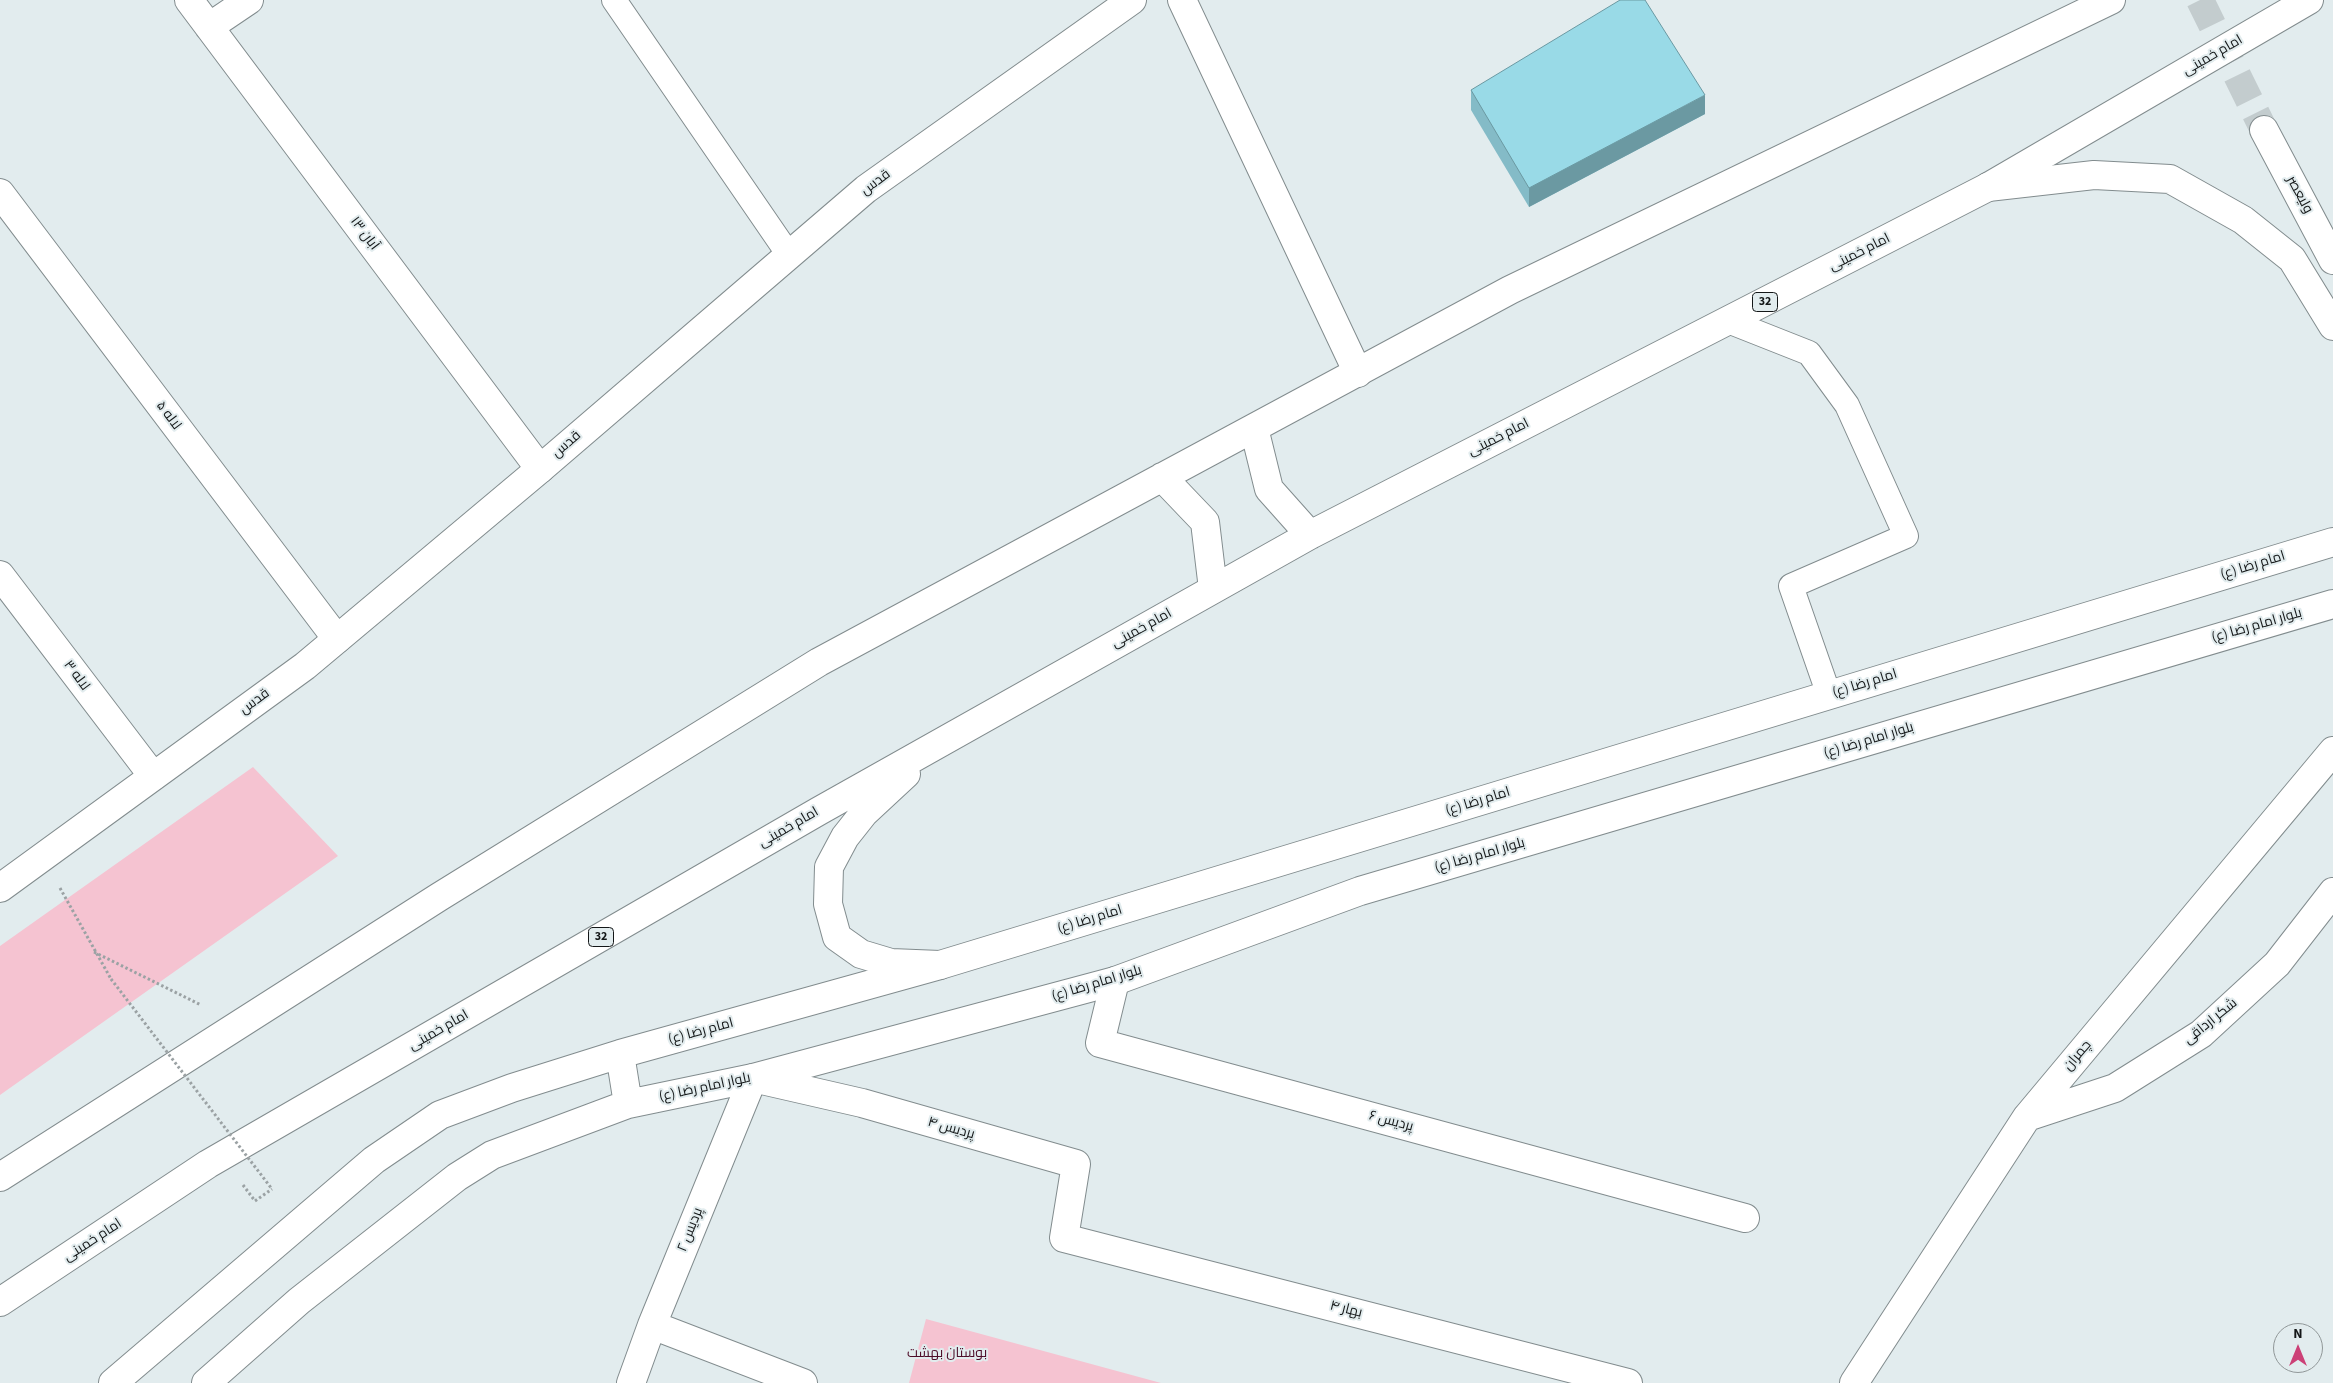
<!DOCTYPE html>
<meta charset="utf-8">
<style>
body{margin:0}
#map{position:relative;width:2333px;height:1383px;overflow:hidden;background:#e2ecee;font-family:"Source Sans 3",sans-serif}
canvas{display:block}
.north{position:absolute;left:2273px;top:1323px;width:50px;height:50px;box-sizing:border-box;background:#e2ecee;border:1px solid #909798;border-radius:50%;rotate:0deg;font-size:14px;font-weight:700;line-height:20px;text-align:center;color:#141718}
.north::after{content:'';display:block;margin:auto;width:18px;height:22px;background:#cc4177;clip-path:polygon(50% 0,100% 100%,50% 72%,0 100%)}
</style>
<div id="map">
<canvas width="2333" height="1383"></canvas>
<div class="north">N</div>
</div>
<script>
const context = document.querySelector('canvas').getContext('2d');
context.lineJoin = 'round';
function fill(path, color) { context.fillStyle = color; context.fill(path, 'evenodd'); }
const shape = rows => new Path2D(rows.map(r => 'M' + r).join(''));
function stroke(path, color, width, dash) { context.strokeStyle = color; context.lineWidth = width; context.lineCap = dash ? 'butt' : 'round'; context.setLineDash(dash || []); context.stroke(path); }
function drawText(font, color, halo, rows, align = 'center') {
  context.font = font + ' "Source Sans 3",Cairo,sans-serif'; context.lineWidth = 4; context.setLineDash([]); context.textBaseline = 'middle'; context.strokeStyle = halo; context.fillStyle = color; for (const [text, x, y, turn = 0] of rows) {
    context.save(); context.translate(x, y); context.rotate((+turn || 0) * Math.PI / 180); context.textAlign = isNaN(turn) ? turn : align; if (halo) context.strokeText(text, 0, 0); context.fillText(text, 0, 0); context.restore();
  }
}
const green = shape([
 [253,767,338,856,0,1095,0,946],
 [926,1319,1161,1383,909,1383]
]);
const tertiaryTunnel = shape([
 [2200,0,2264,130]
]);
const path = shape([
 [60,888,111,979],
 [94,952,201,1005],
 [243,1185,255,1201,272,1189]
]);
const service = shape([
 [614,0,789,255],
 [1728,321,1809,353,1847,405,1906,536,1791,586,1829,695]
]);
const minor = shape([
 [189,0,540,469],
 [1182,0,1358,373],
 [209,27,249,0],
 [0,193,337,639],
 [0,575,153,776],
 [1115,981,1100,1043,1745,1218],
 [2027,1117,2115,1088,2201,1034,2277,964,2333,892],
 [652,1325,803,1383],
 [631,1383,652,1325,753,1078,862,1103,1076,1164,1064,1238,1628,1383],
 [1854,1383,2027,1117,2333,751]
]);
const tertiary = shape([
 [2264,130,2333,260],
 [0,888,305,666,540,469,866,189,1132,0]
]);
const secondary = shape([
 [1988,187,2094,175,2170,179,2243,220,2292,259,2333,326],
 [620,1054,628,1104],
 [113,1383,374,1160,440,1115,512,1088,620,1054,940,965,2333,542],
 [206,1383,299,1301,457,1177,492,1155,628,1104,753,1078,1115,981,1360,891,2333,604]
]);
const trunk = shape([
 [1254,428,1269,489,1310,535],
 [1162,477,1205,522,1213,589],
 [906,774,864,813,845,837,829,867,828,904,837,937,861,954,891,963,940,965],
 [0,1177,439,897,819,662,1510,290,2111,0],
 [0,1302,208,1164,819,811,1310,535,1988,187,2309,0]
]);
const pathBridge = shape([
 [111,979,272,1189]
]);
const wall = shape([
 [1471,90,1705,114,1529,207,1471,110]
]);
const shadedWall = shape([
 [1705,95,1705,114,1529,207,1529,188]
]);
const building = shape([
 [1620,0,1645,0,1705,95,1529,188,1471,90,1620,0]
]);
const shields = [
 [1765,302,25],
 [601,937,25]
];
const shieldNames = [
 ["32",1765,302],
 ["32",601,937]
];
const streetNames = [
 ["امام خمینی",2213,56,-30],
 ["قدس",876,183,-37],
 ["ولیعصر",2299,195,62],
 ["۱۳ آبان",364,234,53],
 ["امام خمینی",1860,253,-27],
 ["لاله ۵",168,416,53],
 ["امام خمینی",1499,438,-27],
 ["قدس",567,445,-41],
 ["امام رضا (ع)",2253,566,-17],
 ["بلوار امام رضا (ع)",2257,626,-16],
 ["امام خمینی",1142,629,-29],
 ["لاله ۳",76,676,53],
 ["امام رضا (ع)",1865,684,-17],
 ["قدس",255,702,-36],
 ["بلوار امام رضا (ع)",1869,741,-17],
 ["امام رضا (ع)",1478,802,-17],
 ["امام خمینی",789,828,-30],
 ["بلوار امام رضا (ع)",1480,856,-16],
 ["امام رضا (ع)",1090,920,-17],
 ["بلوار امام رضا (ع)",1097,984,-17],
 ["شکر ارداقی",2211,1022,-39],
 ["امام خمینی",439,1031,-30],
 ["امام رضا (ع)",701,1032,-15],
 ["چمران",2078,1056,-50],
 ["بلوار امام رضا (ع)",705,1088,-12],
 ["پردیس ۶",1391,1122,15],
 ["پردیس ۴",951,1129,16],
 ["پردیس ۲",691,1230,-68],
 ["امام خمینی",93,1241,-33],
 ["بهار ۴",1346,1310,14]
];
const parkNames = [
 ["بوستان بهشت",947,1354]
];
fill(green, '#f5c3d1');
stroke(tertiaryTunnel, '#c3ccce', 28, [28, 14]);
stroke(service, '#828c8e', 26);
stroke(minor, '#828c8e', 30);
stroke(tertiary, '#828c8e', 30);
stroke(secondary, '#828c8e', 30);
stroke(trunk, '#828c8e', 30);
stroke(path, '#9ba2a4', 3, [2.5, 2.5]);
stroke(service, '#fff', 24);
stroke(minor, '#fff', 28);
stroke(tertiary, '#fff', 28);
stroke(secondary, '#fff', 28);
stroke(trunk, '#fff', 28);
stroke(pathBridge, '#9ba2a4', 3, [2.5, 2.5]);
fill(wall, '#84bbc7');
fill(shadedWall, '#6b99a2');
fill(building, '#99dae7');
stroke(building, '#6b99a2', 1);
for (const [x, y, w] of shields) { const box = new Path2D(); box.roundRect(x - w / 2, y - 9.5, w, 19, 4); context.fillStyle = '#e2ecee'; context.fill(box); stroke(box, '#141718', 1); }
drawText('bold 12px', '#141718', null, shieldNames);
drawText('14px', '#141718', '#e2ecee', streetNames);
drawText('14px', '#4d0c28', '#e2ecee', parkNames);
</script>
